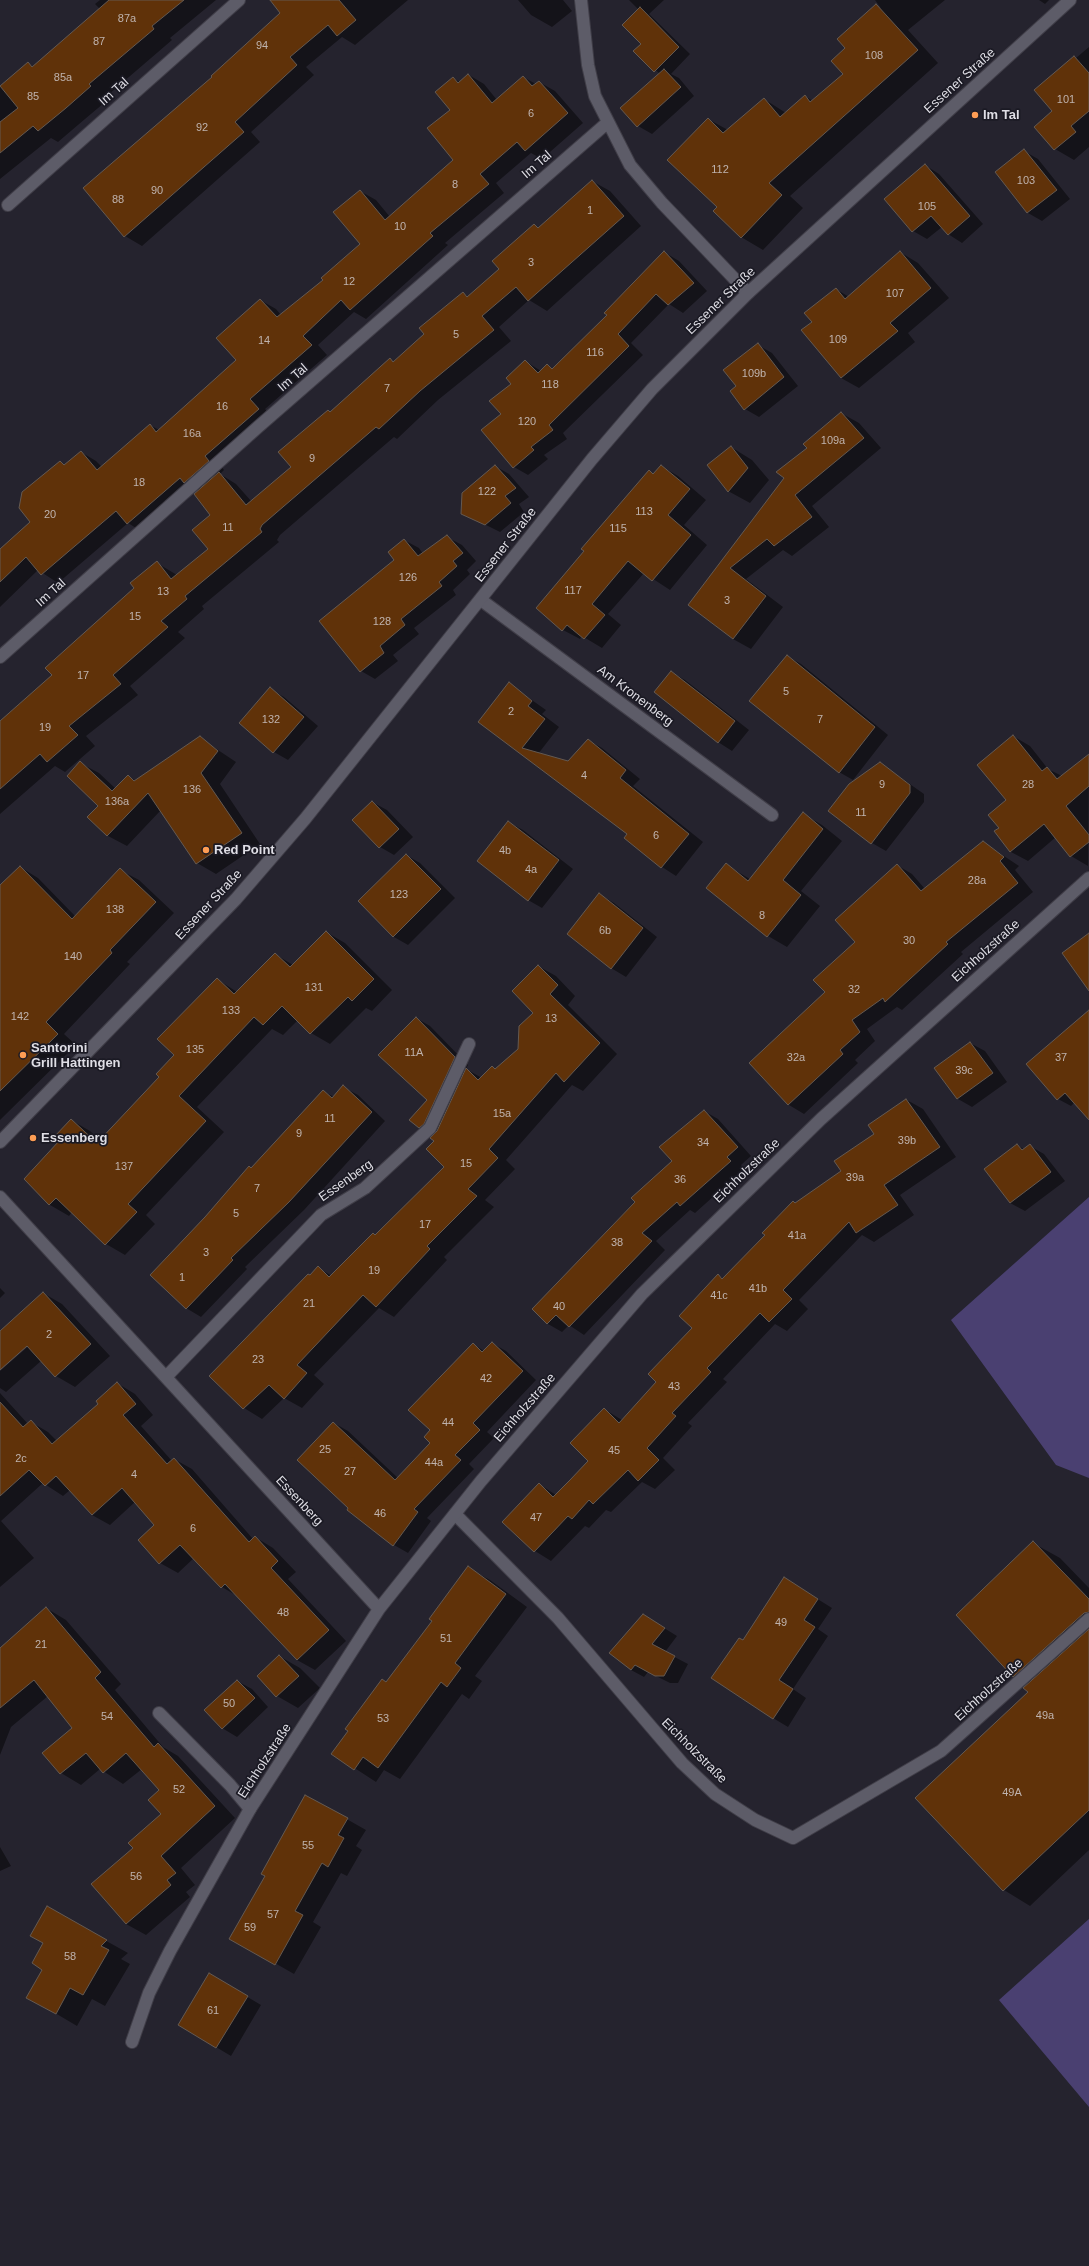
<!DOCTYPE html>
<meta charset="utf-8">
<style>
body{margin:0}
canvas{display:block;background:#25232e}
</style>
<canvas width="1089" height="2266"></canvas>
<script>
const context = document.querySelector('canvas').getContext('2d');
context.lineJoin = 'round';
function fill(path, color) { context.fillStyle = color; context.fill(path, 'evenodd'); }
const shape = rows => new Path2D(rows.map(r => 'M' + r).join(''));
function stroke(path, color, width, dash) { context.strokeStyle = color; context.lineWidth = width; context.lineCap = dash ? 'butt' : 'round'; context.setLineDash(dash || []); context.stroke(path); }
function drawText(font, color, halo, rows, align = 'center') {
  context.font = font + ' Arial,sans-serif'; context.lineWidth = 3.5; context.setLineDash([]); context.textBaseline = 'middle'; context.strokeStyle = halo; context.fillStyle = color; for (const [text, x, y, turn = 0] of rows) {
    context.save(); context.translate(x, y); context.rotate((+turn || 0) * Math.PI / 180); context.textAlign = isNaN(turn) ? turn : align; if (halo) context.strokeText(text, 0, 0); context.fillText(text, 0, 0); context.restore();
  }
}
const green = shape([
 [1089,1197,1089,1478,1056,1465,951,1320],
 [1089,1919,1089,2107,999,2000]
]);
const shadow = shape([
 [100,0,216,0,170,38,172,40,108,95,110,98,85,119,58,142,51,138,0,179,0,87,28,64,34,67,100,9,95,4],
 [288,0,408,0,355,45,342,37,306,67,314,75,251,132,260,142,142,246,125,236,85,188,213,77,282,13],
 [518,0,563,0,572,11,552,27,531,15],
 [629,0,664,0,649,14,690,54,671,74,679,78,694,96,652,134,638,126,660,74,635,51,642,44,639,10],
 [875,0,945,0,908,30,938,63,790,196,803,208,763,250,741,237,718,207,708,119,728,130,764,99,786,113,805,96,813,101,844,74,847,48,876,5,881,8],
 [1039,0,1049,0,1045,4],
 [1089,47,1089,147,1074,160,1055,149,1076,58],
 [469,75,484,84,497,100,523,77,536,84,539,82,555,91,583,123,542,159,531,153,496,183,504,193,445,243,448,245,366,319,354,312,318,345,327,355,265,409,274,419,221,466,224,470,220,474,236,484,252,502,293,467,331,413,390,360,393,362,425,334,463,293,469,297,500,269,534,225,539,228,592,181,610,191,641,226,547,311,529,300,499,327,511,341,438,400,397,439,394,437,280,535,277,540,279,542,202,606,204,609,178,632,185,638,130,686,138,695,86,736,95,746,65,772,55,766,0,814,0,722,53,675,136,588,157,563,177,575,210,549,212,515,200,490,195,488,144,533,128,523,58,583,38,570,0,607,0,550,32,523,60,462,65,465,81,452,96,461,102,467,150,425,159,430,237,360,260,300,276,309,281,315,325,280,361,245,360,191,376,200,390,217,454,160,451,110,453,78,460,82],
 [1024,151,1038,159,1070,199,1042,221,1028,213,996,173],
 [925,165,939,174,983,224,962,243,948,234,942,227,927,239,913,231,885,199],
 [664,252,679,261,707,291,683,313,669,304,631,343,643,355,563,433,567,439,544,455,548,459,528,475,514,467,502,414,512,384,525,361,541,371,547,365,553,369,608,315],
 [900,252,918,263,949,298,908,333,915,342,859,388,841,378,813,322,836,289,849,297],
 [758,345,772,353,798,386,759,417,745,409,737,387],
 [841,413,859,423,881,448,812,506,829,527,792,556,783,550,746,579,783,607,751,649,733,639,689,605,808,449],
 [731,447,752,460,769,480,750,503,728,491],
 [495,466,509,474,529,497,519,504,524,512,500,532,462,513],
 [661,466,678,476,706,500,684,525,707,545,670,590,644,573,608,614,621,625,602,648,582,636,580,639,563,630,585,551,649,471,654,474],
 [447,537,462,545,476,561,467,570,470,574,453,590,456,595,414,628,419,634,393,655,398,661,375,679,361,671,404,540,419,548,423,554],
 [787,656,801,664,888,735,853,780,839,772],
 [671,672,685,680,749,730,732,751,718,742],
 [509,684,546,710,542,714,559,727,538,754,568,763,588,740,602,748,640,779,633,786,703,842,676,876,662,867,625,838,628,834,479,722],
 [270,689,284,697,318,726,288,760,274,752],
 [1013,736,1030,746,1048,769,1062,776,1089,755,1088,866,1071,856,1056,837,1028,861,1011,852,996,832,1000,828,1007,800],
 [200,738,236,762,220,784,260,844,216,874,197,863,161,810,127,846,108,836,89,817,99,806,80,763,99,773,116,789,128,776,136,781],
 [880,763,924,794,924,802,886,851,872,843],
 [372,802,387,810,413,837,394,855,380,847,354,820],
 [803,814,822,825,842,841,801,891,820,906,787,947,768,936,708,888,726,865,750,879],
 [508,822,523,830,573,869,542,908,528,900],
 [983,842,1019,866,1015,870,1033,892,961,952,963,954,902,1010,897,1007,867,1029,875,1041,855,1060,858,1063,804,1114,789,1105,750,1063,826,992,856,942,897,865,912,874,925,889],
 [406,855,420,863,455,898,408,945,394,937,359,901],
 [20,867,38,878,76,917,120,870,139,880,174,913,127,962,130,964,64,1034,76,1045,0,1120,0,887],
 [599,894,614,903,657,937,626,977,611,968],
 [326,932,345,943,392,990,372,1011,366,1008,330,1044,311,1033,298,1020,283,1035,272,1029,197,1107,224,1132,146,1215,155,1224,125,1255,106,1244,72,1212,69,1216,50,1205,25,1179,60,1141,71,1120,90,1131,101,1141,161,1077,217,979,237,992,275,954,293,965],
 [538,966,556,976,575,996,568,1005,617,1054,583,1091,572,1085,506,1160,515,1169,485,1200,494,1207,444,1257,447,1260,394,1317,379,1308,314,1375,324,1384,302,1408,284,1398,262,1419,244,1408,310,1276,318,1268,332,1276,376,1236,445,1167,434,1136,419,1128,428,1100,416,1018,430,1026,468,1065,466,1069,482,1078,496,1069,519,1050,535,1013],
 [970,1043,985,1051,1007,1082,972,1107,958,1099,935,1068],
 [1089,1046,1089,1118,1075,1102,1071,1106,1058,1099],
 [343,1087,358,1095,385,1121,304,1210,245,1267,247,1269,201,1317,186,1308,252,1169,323,1091,334,1097],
 [907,1100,923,1109,956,1157,900,1195,914,1215,874,1242,862,1235,799,1300,808,1309,787,1331,775,1324,723,1379,727,1382,688,1423,692,1426,663,1458,675,1470,655,1489,642,1482,611,1512,606,1510,589,1528,585,1526,551,1561,535,1551,503,1522,539,1484,556,1495,589,1461,604,1409,622,1420,658,1382,694,1328,718,1275,724,1279,796,1204,842,1171],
 [704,1111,718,1119,751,1156,741,1165,744,1169,695,1213,690,1210,656,1241,665,1250,584,1335,569,1325,562,1332,548,1324,533,1309,673,1161],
 [1017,1145,1024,1149,1030,1146,1044,1154,1065,1181,1025,1211,1010,1203],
 [0,1288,5,1293,0,1298],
 [43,1293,62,1304,110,1356,75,1387,56,1376,41,1361,6,1392,0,1388,0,1371,31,1344,30,1342,0,1368,0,1340],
 [492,1343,506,1351,536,1380,487,1432,494,1438,469,1464,474,1469,427,1518,431,1521,408,1553,394,1545,348,1510,334,1423,348,1431,398,1478,432,1443,473,1344,484,1351],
 [117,1383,135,1394,153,1415,141,1426,172,1461,174,1459,192,1469,253,1539,255,1537,273,1548,296,1572,288,1579,346,1641,315,1670,297,1660,237,1596,222,1587,194,1558,178,1573,160,1563,156,1525,135,1502,110,1525,92,1515,70,1490,63,1496,43,1483,1,1521,34,1558,0,1587,0,1393,28,1424,31,1422,48,1432,57,1441,100,1404],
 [1033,1543,1060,1558,1089,1588,1089,1850,1030,1906,1004,1890,916,1798,1029,1692,1029,1684,1014,1676],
 [468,1568,490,1580,527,1607,475,1676,482,1681,469,1699,462,1694,400,1779,384,1770,376,1782,333,1754,433,1621],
 [784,1578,832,1608,818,1629,828,1636,793,1689,806,1698,788,1727,773,1718,743,1642],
 [46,1608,66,1620,121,1684,115,1690,163,1747,178,1756,235,1818,181,1868,195,1885,186,1892,190,1897,146,1935,126,1924,134,1848,162,1815,161,1790,142,1769,123,1784,100,1769,81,1785,61,1773,73,1728,48,1696,11,1727,0,1755,0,1649],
 [656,1623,677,1636,665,1652,688,1664,678,1683,670,1683,648,1672,644,1677,631,1670],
 [279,1656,300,1668,320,1688,298,1708,277,1696],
 [237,1681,252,1689,268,1707,237,1737,222,1728],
 [306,1796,366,1830,356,1846,362,1850,347,1876,341,1873,313,1922,321,1927,294,1974,231,1938,266,1876],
 [0,1847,11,1866,0,1871],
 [47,1908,128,1953,121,1959,130,1964,105,2006,92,1999,77,2026,28,1997,44,1969],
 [224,1983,261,2005,231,2056,179,2025]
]);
const building = shape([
 [109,0,184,0,152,26,154,29,89,84,91,86,66,108,38,131,33,126,0,153,0,122,18,108,0,86,28,62,32,67,109,0],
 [270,0,339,0,356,20,337,36,328,25,290,57,297,65,235,122,244,132,124,237,83,188,212,77,211,76,280,13,270,0],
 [876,4,918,50,769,183,782,195,741,238,713,211,717,207,667,160,708,118,723,133,764,98,780,117,805,95,810,102,843,74,831,61,845,48,837,39,876,4],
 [640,7,679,47,654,72,633,51,641,44,622,25,640,7],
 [1074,56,1089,73,1089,111,1071,126,1076,132,1054,150,1034,127,1052,111,1034,90,1074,56],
 [664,69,681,87,637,127,620,108,664,69],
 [468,74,492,103,523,76,532,86,539,81,568,113,525,151,517,142,480,174,489,184,430,233,433,236,350,310,341,300,303,336,312,345,250,399,259,409,205,456,209,461,184,483,180,478,127,524,116,511,41,575,26,557,0,582,0,549,30,522,19,508,22,492,60,461,64,465,81,451,97,470,150,424,156,432,236,360,216,338,260,299,277,317,323,280,321,278,360,244,333,212,360,190,385,220,453,160,427,128,450,110,435,92,453,77,458,83,468,74],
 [1024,149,1057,190,1027,213,995,172,1024,149],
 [925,164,970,216,948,235,931,216,912,232,884,199,925,164],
 [592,180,624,216,528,301,516,287,482,316,494,330,420,391,379,429,376,427,262,525,260,529,262,532,185,596,187,599,161,621,168,627,113,675,121,684,69,726,78,735,47,762,40,754,0,789,0,721,52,675,45,668,134,588,130,583,157,561,171,579,208,549,192,530,210,515,194,494,219,472,246,505,291,467,278,452,328,410,330,412,390,358,393,362,424,334,419,328,463,292,467,297,499,269,492,261,534,224,538,228,592,180],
 [664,251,694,283,668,305,656,294,618,334,629,346,549,425,553,430,531,447,534,450,513,468,481,430,501,414,489,401,511,384,506,378,525,360,538,373,547,364,552,369,607,315,604,313,664,251],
 [900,251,931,288,890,323,898,331,841,378,801,330,812,322,804,313,836,288,845,299,900,251],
 [758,343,784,377,744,410,730,391,736,386,723,370,758,343],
 [841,412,864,438,795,495,812,517,774,546,767,539,730,568,766,596,733,639,688,605,784,478,776,472,807,448,803,444,841,412],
 [731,446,748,468,728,492,707,465,731,446],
 [495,465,516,488,505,496,511,503,485,525,461,514,462,493,495,465],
 [661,465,690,489,668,515,691,535,652,581,628,561,592,604,605,615,584,639,567,625,562,631,536,608,584,551,581,549,649,470,653,474,661,465],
 [447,535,463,553,453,561,457,566,439,582,442,586,401,619,405,625,380,646,384,653,360,672,319,621,394,560,388,552,404,539,418,556,447,535],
 [787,655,875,727,839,773,749,701,787,655],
 [671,671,735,721,718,743,654,692,671,671],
 [509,682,532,701,528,706,545,719,522,748,568,761,588,739,626,770,620,778,689,834,661,868,624,838,627,834,478,722,509,682],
 [270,687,304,717,273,753,239,723,270,687],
 [1013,735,1042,771,1047,767,1057,779,1089,754,1089,786,1066,806,1089,835,1089,842,1070,857,1044,824,1010,852,994,831,999,828,988,815,1006,800,977,765,1013,735],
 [200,736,218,751,201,773,242,833,196,864,148,793,107,836,87,817,98,806,67,776,80,761,112,791,128,775,134,781,200,736],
 [880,762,910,785,910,793,871,844,828,811,849,784,880,762],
 [372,801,399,829,379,848,352,820,372,801],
 [803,812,823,829,783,880,801,895,767,937,706,888,726,863,748,881,803,812],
 [508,821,559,860,528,901,477,861,508,821],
 [983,841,1004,857,1000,861,1018,883,946,942,948,944,885,1002,883,998,852,1020,860,1032,840,1050,843,1054,788,1105,749,1063,825,992,813,980,855,942,835,920,897,864,921,891,983,841],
 [406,854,441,889,393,937,358,901,406,854],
 [20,866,72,919,120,868,156,902,110,950,112,953,46,1022,58,1034,0,1091,0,885,20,866],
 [599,893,643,928,611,969,567,934,599,893],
 [326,931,374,979,352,1001,348,997,310,1034,282,1006,263,1025,254,1017,179,1096,206,1121,128,1204,137,1212,105,1245,56,1198,49,1205,24,1179,59,1141,54,1137,71,1119,97,1143,159,1077,156,1074,174,1055,157,1039,217,978,234,994,275,953,290,967,326,931],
 [1089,933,1089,991,1062,953,1089,933],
 [538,965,558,985,550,994,600,1043,564,1082,556,1073,489,1149,498,1158,468,1189,477,1196,427,1246,430,1249,376,1307,363,1295,297,1365,307,1373,284,1399,269,1385,243,1409,209,1376,308,1274,310,1275,318,1266,329,1277,373,1233,375,1235,444,1167,426,1149,434,1141,430,1138,437,1131,466,1068,478,1080,492,1066,495,1069,518,1049,519,1026,533,1013,512,991,538,965],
 [1089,1010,1089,1120,1065,1093,1057,1100,1026,1064,1089,1010],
 [416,1017,455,1057,424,1124,419,1128,409,1120,427,1100,378,1055,416,1017],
 [970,1042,993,1073,957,1099,934,1068,970,1042],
 [343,1085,372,1112,289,1202,231,1258,233,1260,186,1309,150,1275,205,1217,249,1166,251,1168,323,1090,332,1098,343,1085],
 [906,1099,940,1147,884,1185,898,1205,856,1233,849,1222,783,1290,792,1299,769,1322,760,1313,707,1368,711,1372,672,1413,676,1416,647,1448,659,1460,638,1481,628,1470,593,1504,589,1500,572,1519,568,1516,534,1552,502,1522,539,1483,553,1497,570,1480,588,1461,570,1443,604,1408,619,1423,656,1382,648,1374,692,1328,679,1316,718,1274,722,1279,765,1235,762,1233,793,1201,795,1203,841,1171,834,1161,874,1134,868,1125,906,1099],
 [704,1110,738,1147,727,1157,731,1161,680,1206,677,1202,642,1233,652,1241,569,1327,556,1315,547,1324,532,1309,635,1202,631,1198,672,1161,659,1147,704,1110],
 [1017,1144,1022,1150,1030,1144,1051,1172,1010,1203,984,1169,1017,1144],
 [43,1292,91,1344,55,1377,27,1346,0,1370,0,1331,43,1292],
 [492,1342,523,1371,473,1423,480,1430,455,1455,461,1460,414,1509,418,1512,393,1546,347,1510,348,1508,297,1460,333,1422,395,1480,430,1443,424,1437,430,1430,408,1410,473,1343,482,1352,492,1342],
 [117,1382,136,1404,123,1415,167,1464,174,1458,249,1542,255,1536,278,1561,271,1568,329,1630,297,1660,225,1584,221,1588,180,1545,159,1564,138,1540,154,1525,122,1488,92,1515,56,1476,45,1486,29,1470,0,1496,0,1402,23,1427,31,1420,52,1444,98,1404,96,1401,117,1382],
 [1033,1541,1089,1599,1089,1612,1084,1613,1013,1677,956,1615,1033,1541],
 [468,1566,506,1594,455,1663,461,1668,447,1687,441,1682,378,1768,363,1757,354,1770,331,1754,348,1731,345,1729,382,1679,386,1682,432,1621,429,1619,468,1566],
 [784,1577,818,1599,804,1620,815,1627,779,1680,793,1689,773,1719,711,1678,739,1638,743,1640,784,1577],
 [46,1607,101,1672,95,1678,154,1747,158,1743,215,1806,161,1856,176,1873,167,1880,171,1885,126,1924,91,1884,133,1848,128,1843,161,1814,148,1800,159,1790,126,1753,103,1773,86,1753,60,1774,42,1753,72,1728,34,1680,0,1708,0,1648,46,1607],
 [643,1614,665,1628,652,1644,675,1656,664,1676,655,1676,635,1665,631,1670,609,1653,643,1614],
 [1089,1629,1089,1810,1003,1891,915,1798,1028,1692,1023,1688,1089,1629],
 [279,1655,299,1676,276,1697,257,1676,279,1655],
 [237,1680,255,1698,222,1729,204,1710,237,1680],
 [305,1795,348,1818,338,1835,344,1838,328,1867,322,1863,295,1911,303,1915,275,1965,229,1939,265,1876,261,1874,305,1795],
 [47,1906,107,1940,101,1946,109,1950,83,1995,70,1988,56,2014,26,1998,42,1970,32,1963,43,1943,30,1936,47,1906],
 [209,1973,248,1996,216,2048,178,2025,209,1973]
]);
const service = shape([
 [455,1514,558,1618,682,1763,715,1794,755,1820,793,1838,941,1751,1089,1619],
 [159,1713,230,1785,250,1809]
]);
const minor = shape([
 [581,0,588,65,595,96,630,165,662,203,748,293],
 [8,205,239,0],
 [481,600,772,815],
 [0,657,258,427,607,123],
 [0,1197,379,1609],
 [166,1377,321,1215,365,1188,430,1128,469,1044],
 [132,2042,149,1993,170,1951,250,1809,379,1609,481,1481,642,1294,821,1119,1089,878]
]);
const tertiary = shape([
 [0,1142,236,899,305,819,592,459,652,389,748,293,1070,0]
]);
const markers = [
 [975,115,4,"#fd9d54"],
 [206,850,4,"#fd9d54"],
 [23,1055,4,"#fd9d54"],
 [33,1138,4,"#fd9d54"]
];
const numberNames = [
 ["87a",127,19],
 ["87",99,42],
 ["94",262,46],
 ["108",874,56],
 ["85a",63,78],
 ["85",33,97],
 ["101",1066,100],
 ["6",531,114],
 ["92",202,128],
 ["112",720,170],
 ["103",1026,181],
 ["8",455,185],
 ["90",157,191],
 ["88",118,200],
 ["105",927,207],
 ["1",590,211],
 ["10",400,227],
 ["3",531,263],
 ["12",349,282],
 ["107",895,294],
 ["5",456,335],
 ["109",838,340],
 ["14",264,341],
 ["116",595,353],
 ["109b",754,374],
 ["118",550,385],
 ["7",387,389],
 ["16",222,407],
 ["120",527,422],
 ["16a",192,434],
 ["109a",833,441],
 ["9",312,459],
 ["18",139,483],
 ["122",487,492],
 ["113",644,512],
 ["20",50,515],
 ["11",228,528],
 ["115",618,529],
 ["126",408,578],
 ["117",573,591],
 ["13",163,592],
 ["3",727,601],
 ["15",135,617],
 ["128",382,622],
 ["17",83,676],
 ["5",786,692],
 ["2",511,712],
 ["132",271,720],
 ["7",820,720],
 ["19",45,728],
 ["4",584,776],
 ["9",882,785],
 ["28",1028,785],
 ["136",192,790],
 ["136a",117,802],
 ["11",861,813],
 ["6",656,836],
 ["4b",505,851],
 ["4a",531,870],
 ["28a",977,881],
 ["123",399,895],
 ["138",115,910],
 ["8",762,916],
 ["6b",605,931],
 ["30",909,941],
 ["140",73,957],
 ["131",314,988],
 ["32",854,990],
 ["133",231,1011],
 ["142",20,1017],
 ["13",551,1019],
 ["135",195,1050],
 ["11A",414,1053],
 ["32a",796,1058],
 ["37",1061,1058],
 ["39c",964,1071],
 ["15a",502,1114],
 ["11",330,1119],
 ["9",299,1134],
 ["39b",907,1141],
 ["34",703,1143],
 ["15",466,1164],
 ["137",124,1167],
 ["39a",855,1178],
 ["36",680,1180],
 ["7",257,1189],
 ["5",236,1214],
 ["17",425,1225],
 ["41a",797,1236],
 ["38",617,1243],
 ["3",206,1253],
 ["19",374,1271],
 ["1",182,1278],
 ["41b",758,1289],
 ["41c",719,1296],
 ["21",309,1304],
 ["40",559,1307],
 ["2",49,1335],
 ["23",258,1360],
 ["42",486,1379],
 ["43",674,1387],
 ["44",448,1423],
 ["25",325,1450],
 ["45",614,1451],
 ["2c",21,1459],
 ["44a",434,1463],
 ["27",350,1472],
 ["4",134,1475],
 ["46",380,1514],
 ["47",536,1518],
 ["6",193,1529],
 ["48",283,1613],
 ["49",781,1623],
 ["51",446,1639],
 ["21",41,1645],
 ["50",229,1704],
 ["49a",1045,1716],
 ["54",107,1717],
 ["53",383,1719],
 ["52",179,1790],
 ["49A",1012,1793],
 ["55",308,1846],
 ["56",136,1877],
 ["57",273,1915],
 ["59",250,1928],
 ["58",70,1957],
 ["61",213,2011]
];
const streetNames = [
 ["Essener Straße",960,81,-42],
 ["Im Tal",114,92,-42],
 ["Im Tal",537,165,-41],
 ["Essener Straße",721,301,-44],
 ["Im Tal",293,378,-41],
 ["Essener Straße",506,545,-52],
 ["Im Tal",51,593,-42],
 ["Am Kronenberg",635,696,37],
 ["Essener Straße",209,905,-47],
 ["Eichholzstraße",986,951,-42],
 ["Eichholzstraße",747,1171,-44],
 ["Essenberg",346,1181,-35],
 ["Eichholzstraße",525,1408,-49],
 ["Essenberg",299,1501,47],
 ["Eichholzstraße",989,1690,-42],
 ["Eichholzstraße",694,1751,45],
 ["Eichholzstraße",265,1761,-57]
];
const poiNames = [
 ["Im Tal",983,115],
 ["Red Point",214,850],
 ["Santorini",31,1048],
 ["Grill Hattingen",31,1063],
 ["Essenberg",41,1138]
];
fill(green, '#4a4071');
fill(shadow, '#0007');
fill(building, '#603209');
stroke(building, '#645951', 1);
stroke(service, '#403e48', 14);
stroke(minor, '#403e48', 14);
stroke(tertiary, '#403e48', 14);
stroke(service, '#5d5c68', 12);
stroke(minor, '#5d5c68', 12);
stroke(tertiary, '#5d5c68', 12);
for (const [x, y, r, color] of markers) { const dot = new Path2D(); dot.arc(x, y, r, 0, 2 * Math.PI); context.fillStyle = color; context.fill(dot); stroke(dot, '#1b1a24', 1.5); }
drawText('11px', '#bfb3ae', null, numberNames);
drawText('13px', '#dfdee5', '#1b1a24', streetNames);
drawText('bold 13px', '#dfdee5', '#1b1a24', poiNames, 'left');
</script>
